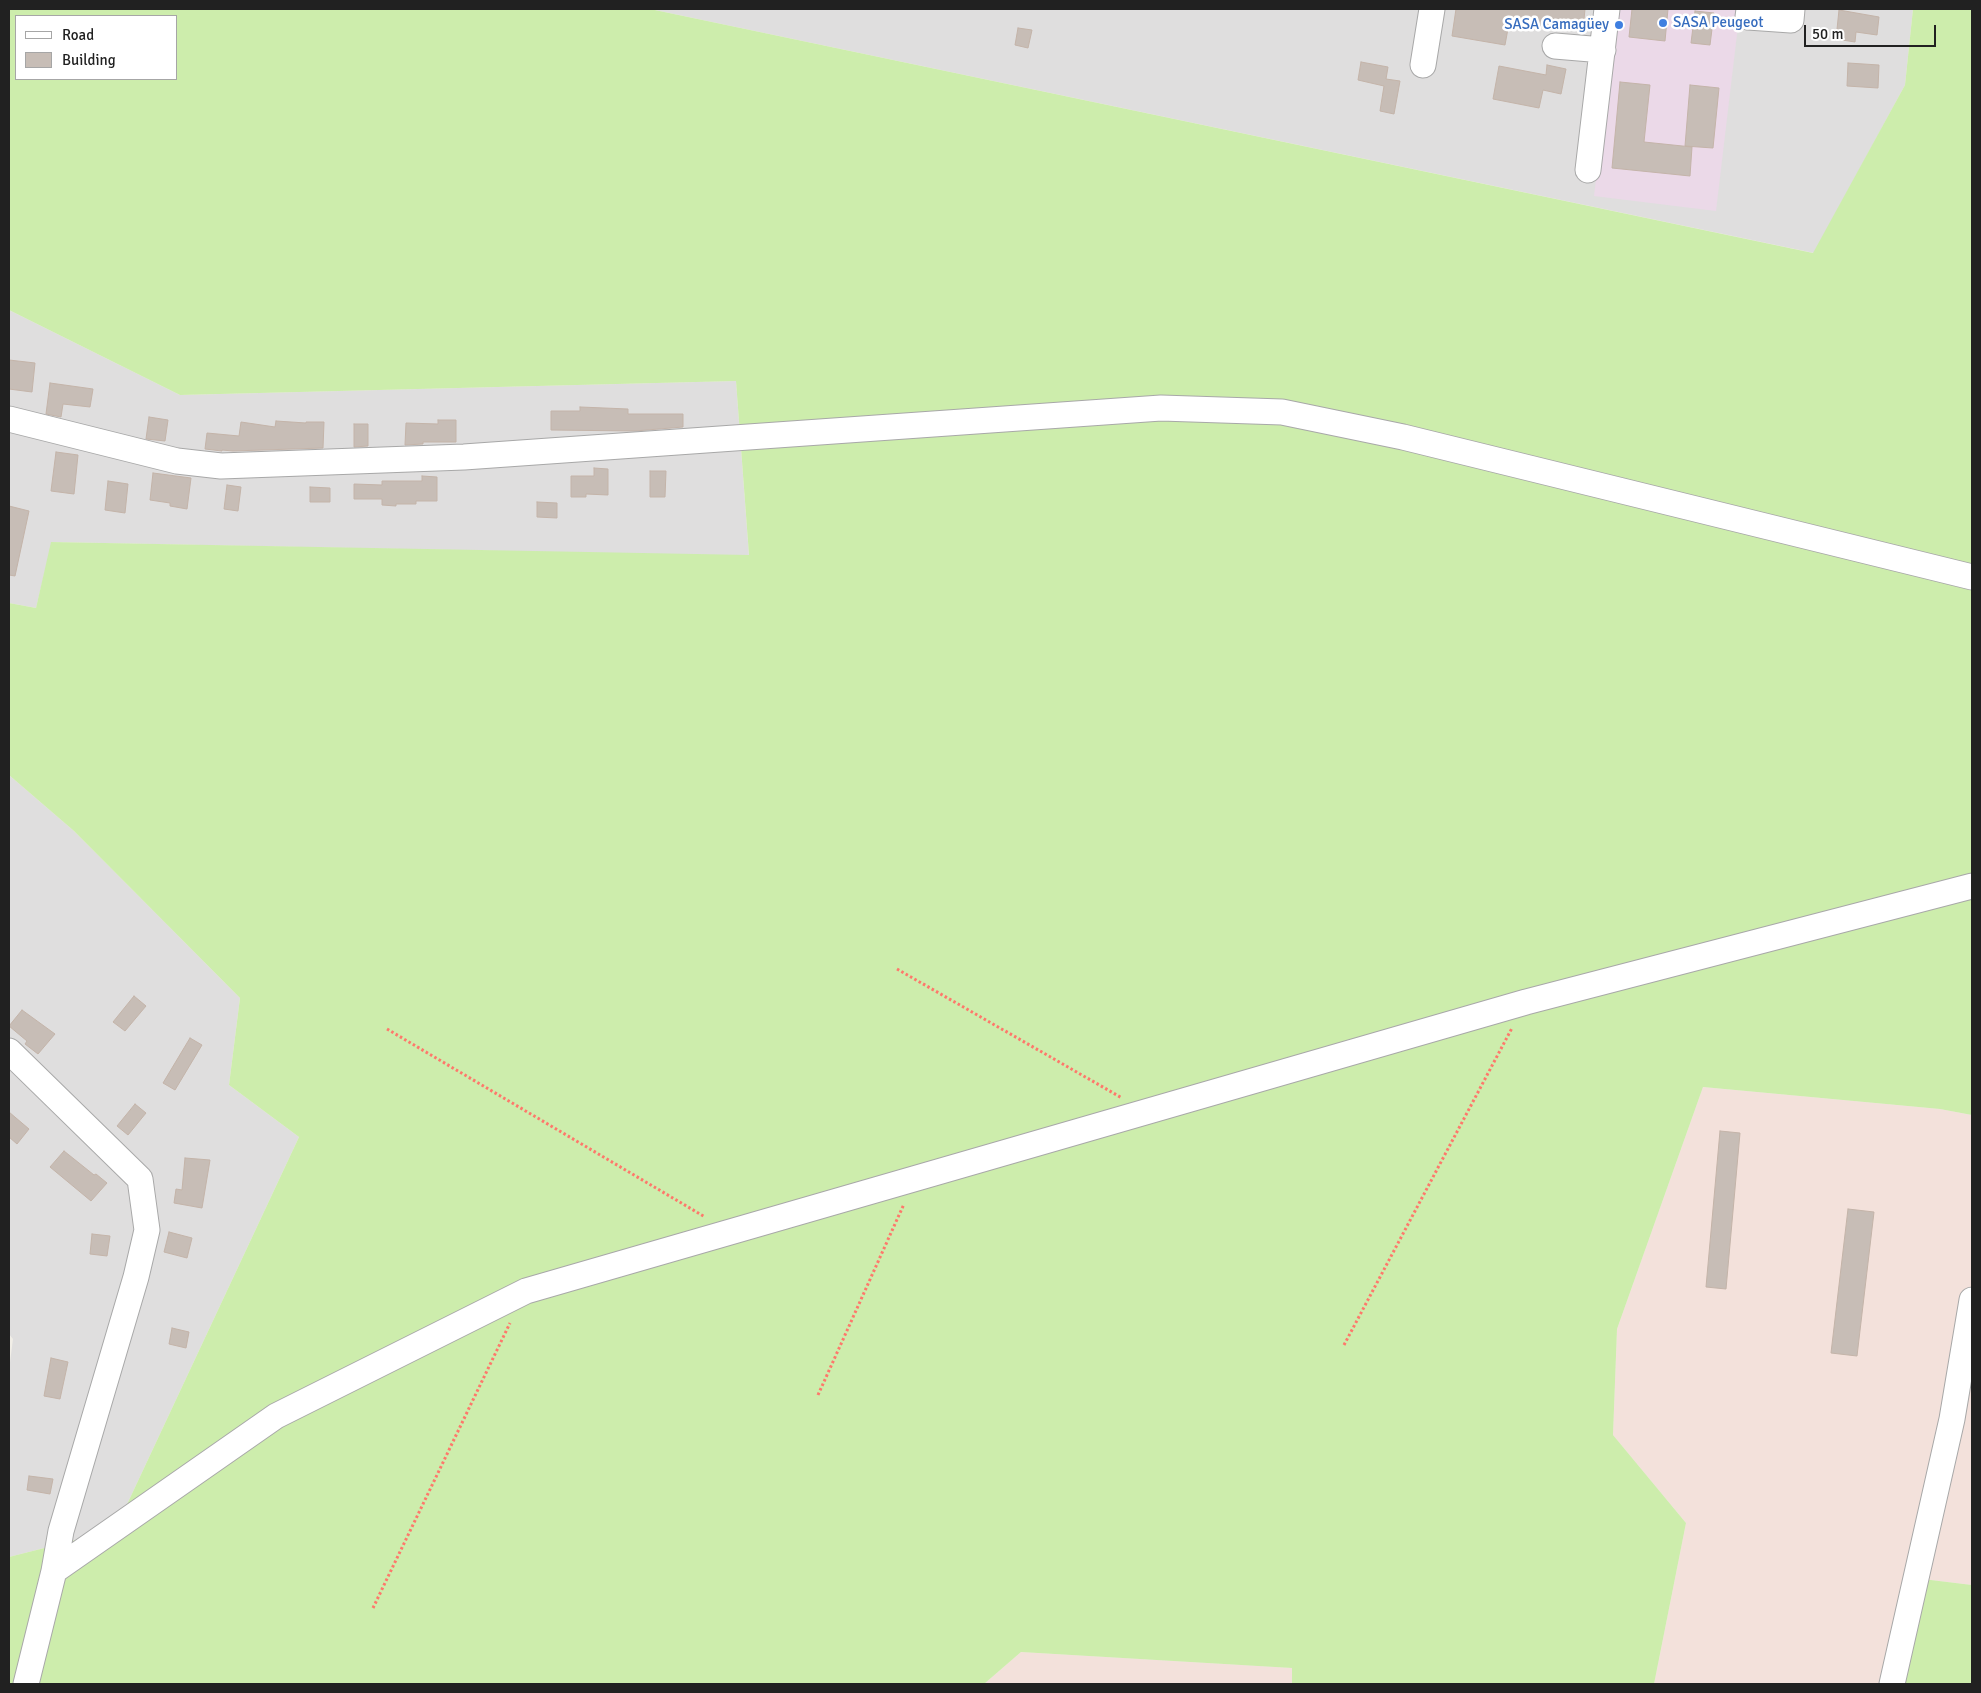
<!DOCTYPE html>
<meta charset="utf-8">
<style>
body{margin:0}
#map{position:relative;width:1981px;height:1693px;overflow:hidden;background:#f1eee7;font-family:Signika,sans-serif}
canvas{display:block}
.frame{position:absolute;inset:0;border:10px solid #212121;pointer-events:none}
.legend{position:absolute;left:15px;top:15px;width:162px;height:65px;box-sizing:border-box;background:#fff;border:1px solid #a6a6a6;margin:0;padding:6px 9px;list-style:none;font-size:15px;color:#212121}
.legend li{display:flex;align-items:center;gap:10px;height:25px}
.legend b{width:25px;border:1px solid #a6a6a6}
.scale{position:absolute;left:1804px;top:25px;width:132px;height:22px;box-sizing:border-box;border:2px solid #212121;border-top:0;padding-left:6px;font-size:15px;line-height:18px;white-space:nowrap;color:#212121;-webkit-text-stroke:4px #fff;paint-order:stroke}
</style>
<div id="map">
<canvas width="1981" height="1693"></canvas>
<div class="frame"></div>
<ul class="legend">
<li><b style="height:6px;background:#fff"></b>Road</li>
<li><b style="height:14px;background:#c7bdb6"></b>Building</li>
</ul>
<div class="scale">50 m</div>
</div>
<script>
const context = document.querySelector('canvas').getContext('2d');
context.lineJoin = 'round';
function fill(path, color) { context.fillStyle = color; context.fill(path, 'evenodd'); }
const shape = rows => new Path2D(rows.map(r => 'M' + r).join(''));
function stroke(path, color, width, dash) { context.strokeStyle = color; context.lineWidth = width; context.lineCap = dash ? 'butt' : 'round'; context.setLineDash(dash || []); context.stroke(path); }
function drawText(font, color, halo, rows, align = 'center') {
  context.font = font + ' Signika,sans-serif'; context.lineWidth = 5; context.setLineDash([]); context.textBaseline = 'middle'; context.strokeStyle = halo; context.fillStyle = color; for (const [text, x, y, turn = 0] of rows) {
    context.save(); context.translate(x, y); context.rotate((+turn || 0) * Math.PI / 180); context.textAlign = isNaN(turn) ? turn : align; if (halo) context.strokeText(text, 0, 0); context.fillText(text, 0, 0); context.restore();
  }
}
const residential = shape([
 [650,9,1913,9,1905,85,1814,253],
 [9,310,180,395,736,381,749,556,52,542,36,608,9,603],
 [9,775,74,831,240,998,229,1085,299,1137,115,1530,9,1557,9,1370,13,1339,9,1334]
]);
const industrial = shape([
 [1616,9,1740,9,1716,211,1594,196]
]);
const military = shape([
 [1703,1087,1940,1109,1972,1115,1972,1585,1906,1577,1881,1684,1654,1684,1686,1523,1613,1435,1617,1329],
 [1021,1652,1293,1668,1292,1684,984,1684]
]);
const grass = shape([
 [9,9,650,9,1813,253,1905,85,1913,9,1972,10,1972,1115,1940,1109,1703,1087,1617,1329,1613,1435,1686,1523,1654,1684,1292,1684,1292,1668,1021,1652,984,1684,9,1684,9,1557,115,1530,299,1137,229,1085,240,998,74,831,9,775,9,603,36,608,51,542,749,555,736,381,180,395,9,310],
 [16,16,176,16,176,79,16,79],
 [1906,1577,1972,1585,1972,1684,1881,1684]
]);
const building = shape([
 [1456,9,1585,9,1583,30,1509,23,1505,45,1452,36,1456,9],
 [1632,9,1668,9,1665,41,1629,37,1632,9],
 [1839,10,1879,17,1877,35,1856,32,1855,42,1836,39,1839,10],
 [1695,11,1714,13,1710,45,1691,43,1695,11],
 [1018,28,1032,30,1028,48,1015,45,1018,28],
 [1361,62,1388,67,1386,79,1400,81,1394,114,1380,111,1384,86,1358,80,1361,62],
 [1848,63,1879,65,1878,88,1847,86,1848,63],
 [1547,65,1566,69,1561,94,1543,90,1539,108,1493,99,1499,66,1546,75,1547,65],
 [1620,82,1650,85,1644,142,1692,147,1690,176,1612,168,1620,82],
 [1690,85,1719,88,1713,148,1685,146,1690,85],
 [9,360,35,363,32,392,9,389,9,360],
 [50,383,93,389,90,407,63,404,61,417,46,414,50,383],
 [580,407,628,409,628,414,683,414,683,427,635,431,551,430,551,411,580,411,580,407],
 [149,417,168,420,165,441,146,439,149,417],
 [438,420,456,420,456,442,423,442,423,444,405,445,406,423,438,424,438,420],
 [276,421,306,423,306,422,324,422,323,448,233,451,222,450,222,451,205,449,207,433,239,436,241,422,275,427,276,421],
 [354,424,368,424,368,446,354,447,354,424],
 [56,452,78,455,74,494,51,491,56,452],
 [594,468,608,469,608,495,586,494,586,497,571,497,571,476,594,476,594,468],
 [650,471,666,471,665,497,650,497,650,471],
 [153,473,191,478,187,509,170,506,170,503,150,500,153,473],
 [422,476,437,477,437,501,416,501,416,504,396,504,396,506,382,505,382,499,354,499,354,484,382,485,382,481,422,481,422,476],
 [108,481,128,484,125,513,105,510,108,481],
 [227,485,241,487,238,511,224,509,227,485],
 [310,487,330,488,330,502,310,502,310,487],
 [537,502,557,503,557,518,537,517,537,502],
 [9,506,29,511,15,576,9,575,9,506],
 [134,996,146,1006,125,1031,113,1022,134,996],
 [22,1010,55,1034,38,1054,25,1044,27,1041,9,1026,22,1010],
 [190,1038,202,1045,175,1090,163,1083,190,1038],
 [135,1104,146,1113,128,1135,117,1126,135,1104],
 [9,1112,29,1129,17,1144,9,1137,9,1112],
 [1720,1131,1740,1133,1726,1289,1706,1287,1720,1131],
 [64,1151,94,1175,96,1174,107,1183,91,1201,50,1167,64,1151],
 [185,1158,210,1160,202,1208,174,1203,176,1189,182,1190,185,1158],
 [1848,1209,1874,1212,1857,1356,1831,1353,1848,1209],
 [169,1232,192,1238,187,1258,164,1252,169,1232],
 [92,1234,110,1236,107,1256,90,1254,92,1234],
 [172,1328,189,1332,186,1348,169,1344,172,1328],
 [51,1358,68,1362,60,1399,44,1396,51,1358],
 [29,1476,53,1479,50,1494,27,1490,29,1476]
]);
const path = shape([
 [897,969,1122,1098],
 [387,1029,705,1217],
 [1344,1345,1512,1028],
 [818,1395,904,1204],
 [373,1608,510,1323]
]);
const minor = shape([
 [1749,9,1748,17,1791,20,1792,9],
 [1555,46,1603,50],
 [1423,65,1432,9],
 [1588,170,1607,9],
 [9,419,177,461,221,466,464,457,1161,408,1282,412,1403,437,1972,577],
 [9,1051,140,1179,147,1230,136,1277,61,1531,54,1571],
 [26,1684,54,1571,276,1416,526,1291,1526,1002,1972,886],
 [1892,1684,1952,1419,1972,1300]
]);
const markers = [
 [1663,23,5,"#3f7fe0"],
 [1619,25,5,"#3f7fe0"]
];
const shopNames = [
 ["SASA Peugeot",1673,23],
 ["SASA Camagüey",1609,25,"right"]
];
fill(residential, '#dfdede');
fill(industrial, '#ebd9e8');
fill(military, '#f3e1db');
fill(grass, '#cdedac');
fill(building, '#c7bdb6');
stroke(building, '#c4b4a9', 1);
stroke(minor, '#a8a8a8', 27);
stroke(path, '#fe786b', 3, [2.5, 2.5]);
stroke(minor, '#fff', 25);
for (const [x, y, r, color] of markers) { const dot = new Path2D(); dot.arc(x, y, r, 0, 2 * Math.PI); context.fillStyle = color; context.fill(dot); stroke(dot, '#fff', 2); }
drawText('15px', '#366cbe', '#fff', shopNames, 'left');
</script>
